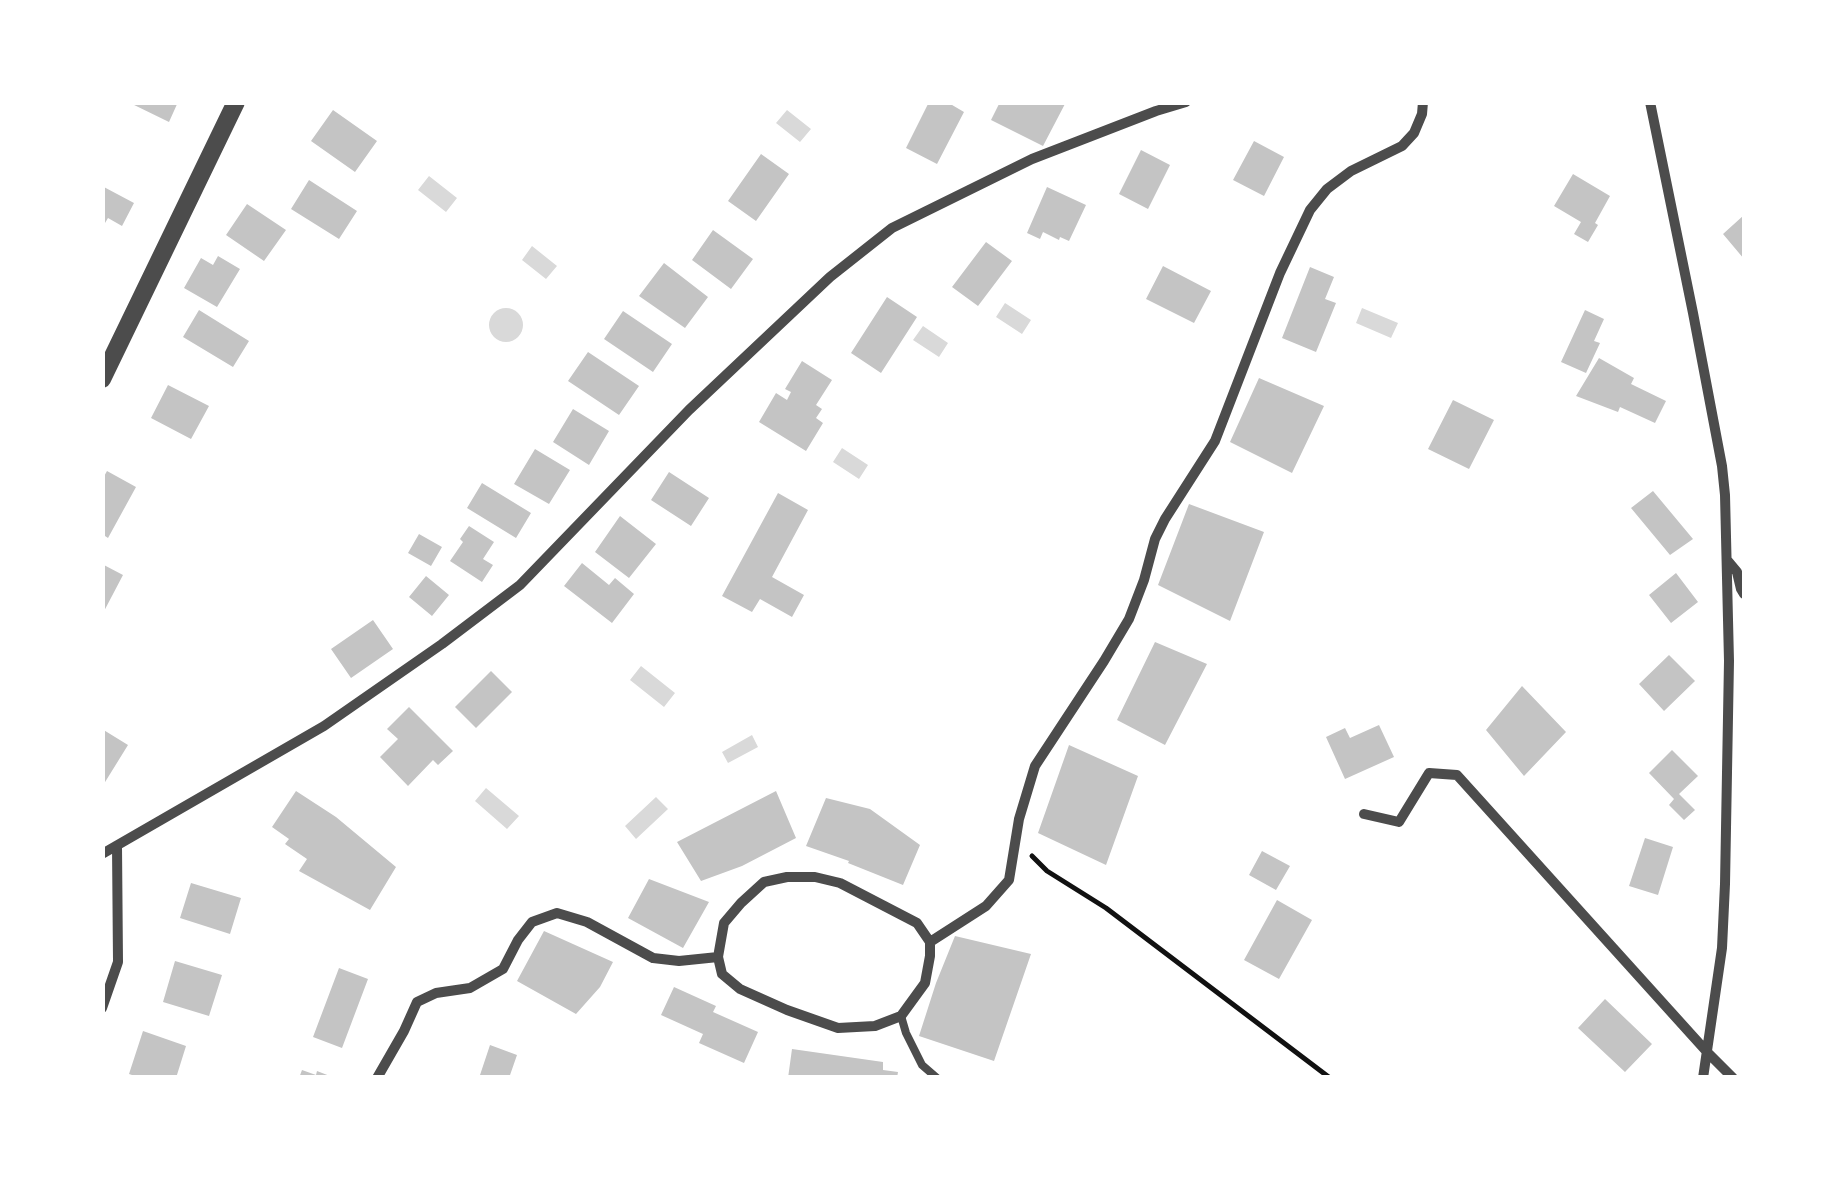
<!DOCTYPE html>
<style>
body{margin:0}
#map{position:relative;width:1847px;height:1180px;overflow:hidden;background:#fff;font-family:Cabin,sans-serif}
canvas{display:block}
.frame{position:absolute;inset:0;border:105px solid #fff;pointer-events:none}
</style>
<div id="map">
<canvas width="1847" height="1180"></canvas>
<div class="frame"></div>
</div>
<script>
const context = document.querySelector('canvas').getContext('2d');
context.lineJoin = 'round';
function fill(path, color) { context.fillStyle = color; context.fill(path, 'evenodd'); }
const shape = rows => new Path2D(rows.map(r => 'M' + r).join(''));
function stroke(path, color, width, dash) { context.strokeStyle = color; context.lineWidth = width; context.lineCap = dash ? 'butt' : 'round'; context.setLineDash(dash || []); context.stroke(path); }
const water = shape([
 [787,110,811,129,800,142,776,123],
 [429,176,457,198,446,212,418,190],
 [532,246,557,266,546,279,522,260],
 [1005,303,1031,320,1022,334,996,317],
 '489 325a17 17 0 1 1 34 0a17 17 0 1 1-34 0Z',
 [1362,308,1398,323,1391,338,1356,323],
 [923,326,948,343,939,357,913,340],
 [842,448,868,465,859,479,833,462],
 [641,666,675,693,664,707,630,680],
 [752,735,758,747,728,763,722,752],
 [486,788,519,816,507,829,475,801],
 [656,797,668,809,636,839,625,826]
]);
const building = shape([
 [128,102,178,102,169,122],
 [929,102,947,102,964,112,937,164,906,148],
 [1000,102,1066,102,1043,146,991,120],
 [333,110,377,141,355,172,311,141],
 [1254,141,1284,157,1264,196,1233,180],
 [1141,150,1170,165,1148,209,1119,194],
 [761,154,789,174,756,221,728,201],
 [1573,174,1610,196,1595,223,1598,225,1588,242,1574,234,1581,222,1554,206],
 [309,180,357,211,339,239,291,209],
 [102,186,134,203,122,226,108,218,102,228],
 [1047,187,1086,205,1069,241,1060,237,1059,240,1043,232,1040,239,1027,233],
 [247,204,286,230,264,261,226,235],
 [1744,215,1744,259,1723,234],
 [713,230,753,259,731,289,692,260],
 [986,242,1012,261,978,306,952,287],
 [218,256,240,269,217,307,184,288,201,258,213,265],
 [664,263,708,297,685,328,639,296],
 [1163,266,1211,291,1194,323,1146,299],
 [1310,267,1334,277,1325,299,1336,303,1316,352,1282,338],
 [887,297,917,317,881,373,851,353],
 [199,310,249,341,233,367,183,337],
 [1585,310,1604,319,1594,341,1600,343,1586,373,1561,362],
 [623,311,672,344,653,372,604,339],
 [588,352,639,386,619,415,568,381],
 [1599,358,1634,378,1631,384,1666,401,1655,423,1620,407,1618,412,1576,396],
 [802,361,832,380,816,405,822,409,816,418,823,423,806,451,759,422,776,393,787,400,791,392,785,389],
 [1259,378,1324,406,1292,473,1230,442],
 [168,385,209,406,191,439,151,418],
 [1453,400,1494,420,1469,469,1428,449],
 [573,409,609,431,589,465,553,442],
 [535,449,570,470,549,504,514,484],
 [107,471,136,487,108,538,102,534,102,480],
 [669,472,709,498,691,526,651,500],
 [482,483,531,513,516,538,467,508],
 [1653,491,1693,539,1670,555,1631,508],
 [778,493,808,510,772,577,804,595,792,617,760,599,752,612,722,596],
 [1189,504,1264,532,1230,621,1158,585],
 [620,516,656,544,629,578,595,552],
 [469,526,494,542,483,559,493,565,482,582,450,561,463,542,460,539],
 [419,534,442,547,431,566,408,553],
 [582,563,609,585,615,578,634,594,612,623,564,586],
 [102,564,123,575,102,615],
 [1676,573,1698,602,1671,623,1649,595],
 [426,576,449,595,432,616,409,597],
 [373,620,393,649,351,678,331,649],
 [1155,642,1207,664,1165,745,1117,720],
 [1669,655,1695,681,1664,711,1639,684],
 [491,671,512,692,476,728,455,707],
 [1522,686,1566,732,1524,776,1486,730],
 [409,707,453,751,438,765,433,760,408,786,380,757,398,739,387,729],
 [1379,725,1394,757,1345,779,1326,737,1345,728,1350,738],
 [102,729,128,745,102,787],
 [1069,745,1138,776,1106,865,1038,833],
 [1672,750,1698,776,1679,794,1695,810,1684,820,1669,805,1674,799,1649,773],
 [296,791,336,817,396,867,370,910,299,871,307,859,285,844,289,839,272,827],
 [776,791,796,838,742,866,701,881,677,842],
 [826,798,870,809,920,845,903,885,848,863,849,861,806,846],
 [1645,838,1673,847,1658,895,1629,886],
 [1262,851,1290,866,1276,890,1249,875],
 [649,879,709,902,683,948,628,918],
 [191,883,241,898,230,934,180,918],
 [1277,900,1312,920,1279,979,1244,960],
 [544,931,613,962,600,987,576,1014,517,981],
 [955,936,1031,954,994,1061,919,1036,936,983],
 [175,961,222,975,209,1016,163,1002],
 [339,968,368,979,342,1048,313,1037],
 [674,987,716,1006,713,1012,758,1032,744,1063,699,1043,703,1034,661,1015],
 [1605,999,1652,1044,1625,1072,1578,1028],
 [143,1031,186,1046,176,1078,141,1078,129,1074],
 [490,1045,517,1055,509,1078,479,1078],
 [792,1049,883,1062,883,1070,898,1072,897,1078,788,1078],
 [302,1070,316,1075,317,1071,335,1078,299,1078]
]);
const path = shape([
 [1032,856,1047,871,1106,908,1330,1078]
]);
const service = shape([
 [901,1016,906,1033,922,1065,937,1078]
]);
const minor = shape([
 [1650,102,1693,313,1722,466,1725,495,1729,661,1725,884,1722,948,1703,1078],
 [1727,560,1737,572,1741,589,1744,594],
 [1364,814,1399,822,1429,773,1457,775,1708,1053,1733,1078],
 [102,854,324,726,442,644,520,585,689,410,830,277,892,228,1032,159,1156,111,1186,102],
 [787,877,815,877,840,883,917,923,930,942,930,956,925,983,901,1016,875,1026,838,1028,787,1010,740,989,722,974,718,957,724,923,741,903,764,882,787,877],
 [930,942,986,906,1009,880,1019,819,1035,766,1104,661,1129,619,1144,580,1155,539,1165,519,1215,441,1280,273,1310,210,1327,189,1351,171,1402,146,1414,133,1422,114,1423,102],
 [102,1008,118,962,117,846],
 [377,1078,404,1031,417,1002,436,993,470,988,503,969,518,940,532,922,557,913,587,922,653,958,679,961,718,957]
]);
const tertiary = shape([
 [102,379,236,102]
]);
fill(water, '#d9d9d9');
fill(building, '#c4c4c4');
stroke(path, '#111', 5);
stroke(service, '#4c4c4c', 8);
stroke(minor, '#4c4c4c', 10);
stroke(tertiary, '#4c4c4c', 18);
</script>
